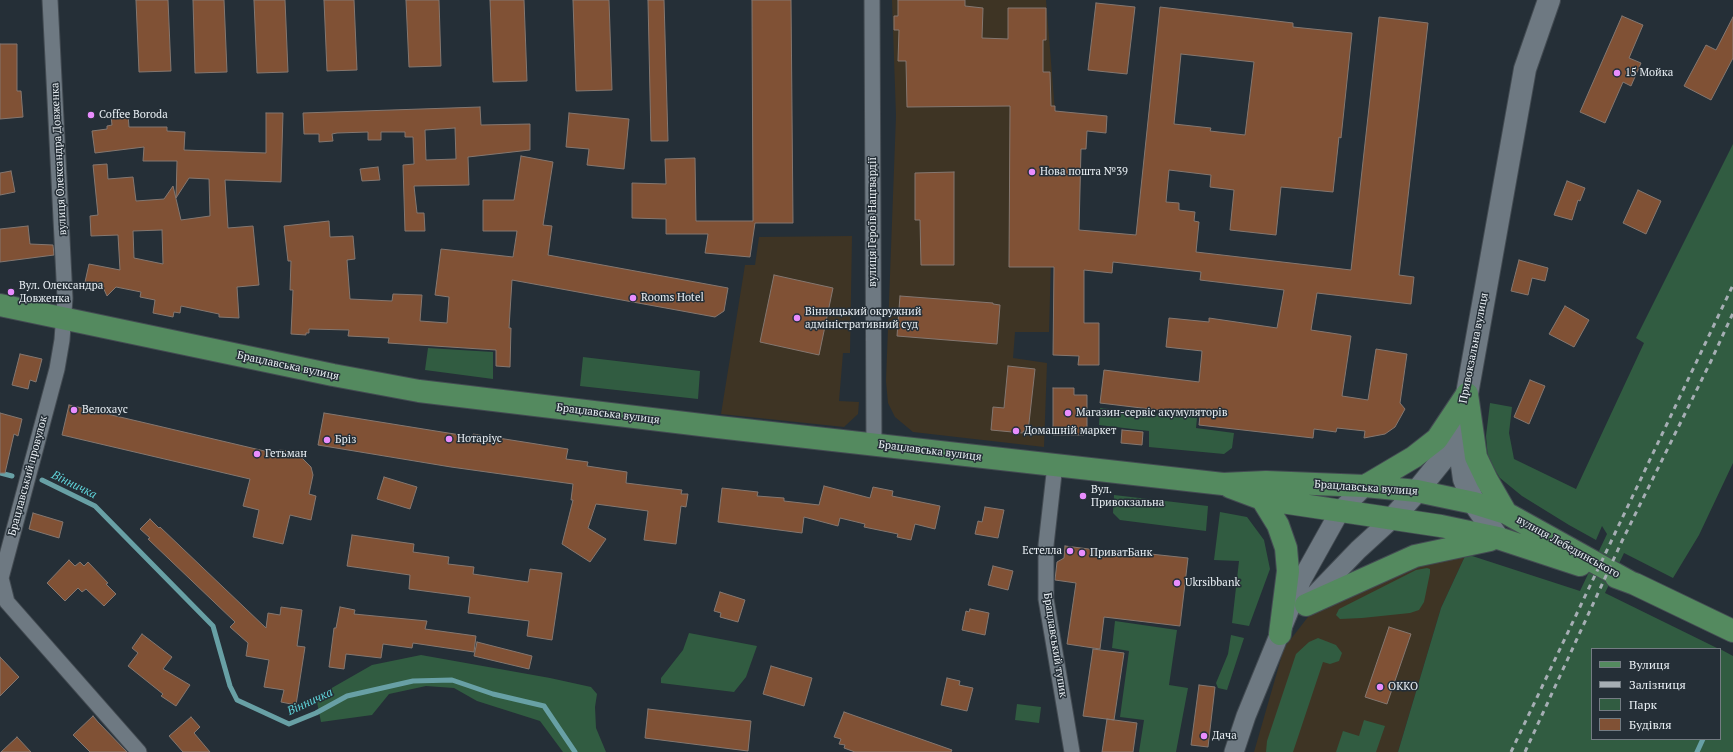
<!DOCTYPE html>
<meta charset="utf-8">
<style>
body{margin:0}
#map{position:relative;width:1733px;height:752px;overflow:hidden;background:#252f37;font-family:"PT Serif",serif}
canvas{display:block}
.legend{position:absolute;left:1591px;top:648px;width:130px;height:92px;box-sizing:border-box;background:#252f37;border:1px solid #747c83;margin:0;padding:5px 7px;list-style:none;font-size:12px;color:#eaf0f5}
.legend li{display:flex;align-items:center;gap:8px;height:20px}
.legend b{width:20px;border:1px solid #747c83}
</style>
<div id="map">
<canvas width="1733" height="752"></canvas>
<ul class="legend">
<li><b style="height:5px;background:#548a5f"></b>Вулиця</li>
<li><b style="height:5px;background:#a6aeb4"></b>Залізниця</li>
<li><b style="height:11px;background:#315c41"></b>Парк</li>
<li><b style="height:11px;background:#805135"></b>Будівля</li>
</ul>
</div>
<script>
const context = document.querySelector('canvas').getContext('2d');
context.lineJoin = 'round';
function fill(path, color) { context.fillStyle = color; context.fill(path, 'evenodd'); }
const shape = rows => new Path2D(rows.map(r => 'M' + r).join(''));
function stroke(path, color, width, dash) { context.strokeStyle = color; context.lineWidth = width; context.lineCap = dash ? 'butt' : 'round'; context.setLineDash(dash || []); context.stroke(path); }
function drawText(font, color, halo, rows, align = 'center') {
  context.font = font + ' "PT Serif",serif'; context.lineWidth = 3; context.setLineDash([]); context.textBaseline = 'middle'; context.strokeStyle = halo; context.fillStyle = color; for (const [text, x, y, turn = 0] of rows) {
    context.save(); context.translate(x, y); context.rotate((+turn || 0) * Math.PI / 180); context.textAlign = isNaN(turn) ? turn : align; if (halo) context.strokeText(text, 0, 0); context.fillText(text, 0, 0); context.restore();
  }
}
const commercial = shape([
 [892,0,1046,0,1055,111,1049,332,1015,332,1013,358,1047,363,1044,447,913,432,895,417,888,403,886,381,896,116],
 [852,236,850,353,843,353,839,401,859,402,858,414,844,427,721,414,745,265,755,265,759,237],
 [1466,554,1441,608,1398,752,1254,752,1284,648,1311,613,1417,564]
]);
const green = shape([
 [1733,144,1733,463,1699,535,1673,578,1624,553,1605,593,1719,649,1592,649,1592,739,1720,739,1720,649,1733,656,1733,752,1398,752,1441,608,1466,554,1580,591,1607,534,1602,526,1596,540,1569,525,1522,496,1500,478,1488,459,1486,436,1490,403,1512,407,1509,433,1514,459,1576,489,1644,343,1636,338],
 [428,348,493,352,493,379,425,370],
 [583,357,700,371,698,399,580,386],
 [1100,408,1197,418,1196,428,1234,433,1232,448,1224,454,1149,447,1149,431,1099,425],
 [1114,495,1208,506,1206,531,1120,520,1113,513],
 [1220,512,1247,517,1264,540,1270,569,1249,626,1232,623,1239,561,1214,560],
 [1427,568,1430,569,1430,573,1424,602,1419,610,1410,613,1362,618,1340,619,1336,615,1339,609,1416,570],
 [1115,621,1177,630,1169,685,1188,688,1176,752,1139,752,1144,720,1120,717,1129,651,1112,648],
 [689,633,757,646,746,677,734,692,661,683,661,678,683,650],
 [1231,635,1244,638,1227,690,1218,688,1216,683,1228,654],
 [1318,638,1336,645,1342,653,1339,661,1330,664,1323,662,1293,752,1266,752,1267,741,1296,654,1309,642],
 [421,655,550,678,591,687,597,694,595,707,596,728,606,752,563,752,540,721,477,701,454,688,426,686,389,694,372,715,321,722,316,697,372,665],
 [1017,704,1041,707,1039,723,1015,720],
 [1364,720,1385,726,1376,752,1336,752,1343,731,1359,736]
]);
const stream = shape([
 [0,473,12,476],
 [42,480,95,506,213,626,230,686,237,700,289,724,316,713,347,696,413,681,452,680,493,694,544,706,575,752],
 [1697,752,1703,739]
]);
const building = shape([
 [136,0,168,0,171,71,139,72,136,0],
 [193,0,224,0,227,72,195,73,193,0],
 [254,0,285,0,288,72,257,73,254,0],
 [324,0,354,0,357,70,327,71,324,0],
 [406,0,439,0,441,66,409,67,406,0],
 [490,0,524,0,527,81,493,82,490,0],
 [573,0,609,0,612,90,576,91,573,0],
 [648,0,664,0,668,141,651,141,648,0],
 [752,0,791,0,793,223,755,223,750,257,705,253,708,234,666,234,666,219,632,218,632,183,666,184,665,159,695,158,696,221,753,221,752,0],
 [898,0,965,0,965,6,983,8,982,38,1008,39,1008,8,1046,8,1046,40,1043,40,1043,72,1050,72,1051,106,1055,106,1055,111,1107,116,1106,133,1087,131,1086,149,1081,149,1079,230,1136,235,1160,7,1293,23,1293,27,1352,33,1341,138,1339,137,1333,192,1281,187,1276,235,1230,230,1234,190,1210,187,1211,175,1169,170,1166,202,1179,203,1179,210,1195,212,1194,221,1199,222,1196,252,1351,270,1379,17,1428,23,1399,275,1414,277,1411,304,1317,293,1311,330,1351,336,1342,396,1368,400,1376,349,1407,354,1400,403,1405,409,1395,427,1385,434,1364,438,1365,431,1337,428,1336,432,1314,429,1313,438,1199,425,1200,415,1100,403,1104,370,1199,382,1202,351,1166,347,1169,318,1209,322,1209,318,1277,328,1284,290,1200,280,1201,272,1113,262,1112,273,1084,270,1084,323,1099,323,1099,365,1078,365,1079,356,1053,355,1054,267,1009,267,1010,106,907,107,906,61,898,61,899,30,894,30,894,16,898,16,898,0],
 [1181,54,1254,62,1245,135,1210,131,1211,128,1174,124,1181,54],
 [1096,3,1135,7,1127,74,1088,70,1096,3],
 [1622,16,1643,25,1629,58,1641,63,1631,86,1623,82,1605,123,1580,112,1622,16],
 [1733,17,1733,58,1711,100,1684,86,1706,45,1716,50,1733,17],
 [0,44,17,44,17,91,21,91,23,117,0,119,0,44],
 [480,107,481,125,530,124,530,150,468,157,469,185,414,186,417,213,424,213,425,231,405,231,403,165,414,164,413,137,405,137,405,132,381,132,381,140,368,140,368,132,337,133,332,134,333,141,319,142,319,134,304,134,303,113,480,107],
 [455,128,456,159,426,160,425,130,455,128],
 [266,113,283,113,281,182,225,180,228,228,253,226,259,285,237,287,239,318,219,317,219,314,181,306,180,313,174,312,173,317,153,313,155,300,140,297,141,292,116,287,107,296,102,285,85,282,89,264,120,270,118,235,91,236,90,216,98,215,93,165,107,164,108,179,133,177,136,201,164,199,173,186,181,220,210,216,209,179,189,178,176,198,177,161,143,161,144,147,95,153,92,131,107,129,107,126,112,125,111,116,128,114,129,127,167,127,167,131,185,132,184,150,266,153,266,113],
 [162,230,163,264,134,258,133,231,162,230],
 [569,113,629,119,624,169,587,165,589,149,566,147,569,113],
 [521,156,553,162,543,225,552,226,548,255,728,288,724,311,715,317,512,280,509,328,511,328,510,367,496,366,496,350,388,343,389,338,348,336,349,330,309,329,309,333,306,333,306,335,291,334,293,290,290,290,291,261,288,261,284,226,329,221,330,237,353,236,355,259,347,260,350,299,392,301,393,294,422,295,420,321,447,323,449,297,435,295,441,249,513,257,517,231,483,231,483,200,514,200,521,156],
 [378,167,380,180,362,181,360,169,378,167],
 [11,171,15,192,0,195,0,173,11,171],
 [954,172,954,265,921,265,920,220,915,220,915,173,954,172],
 [1567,181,1585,188,1580,201,1578,200,1572,220,1554,215,1567,181],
 [1638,190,1661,201,1646,234,1623,223,1638,190],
 [28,226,30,244,53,245,54,255,0,262,0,229,28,226],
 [1519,260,1548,268,1545,281,1532,278,1528,295,1511,291,1519,260],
 [774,275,833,288,819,355,760,342,774,275],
 [900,296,993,303,993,304,1000,305,997,344,897,336,900,296],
 [1565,306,1589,320,1574,347,1549,334,1565,306],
 [20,354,42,359,36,382,30,380,28,389,12,385,20,354],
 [1008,366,1035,369,1028,432,1023,431,1023,433,991,430,993,407,1004,408,1008,366],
 [1530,380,1545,386,1529,424,1514,417,1530,380],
 [1053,388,1074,388,1074,395,1087,395,1087,428,1084,428,1084,435,1053,435,1053,388],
 [69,405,273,453,280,450,289,451,299,455,311,467,313,475,309,494,316,496,311,520,290,515,283,544,253,537,259,510,243,506,250,479,62,435,69,405],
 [0,413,22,419,18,436,14,434,5,473,0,473,0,413],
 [324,413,473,437,473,434,568,449,566,459,588,462,587,466,627,472,626,483,682,490,681,494,688,494,686,507,681,506,676,544,644,540,648,511,596,504,588,528,606,539,590,562,562,544,573,500,571,500,573,484,451,467,318,445,324,413],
 [1122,430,1143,432,1142,445,1121,443,1122,430],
 [384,477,417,487,410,509,377,499,384,477],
 [824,486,870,498,873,487,893,491,892,496,940,506,935,529,915,524,911,540,897,537,898,534,864,527,865,524,840,518,838,526,804,517,802,533,718,522,722,488,758,492,757,496,784,498,784,501,819,505,824,486],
 [985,507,1004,510,998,538,975,534,978,521,982,522,985,507],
 [33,513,63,522,59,538,29,529,33,513],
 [150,519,159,528,160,527,266,628,268,613,280,615,281,607,302,610,297,646,305,647,296,705,281,702,284,690,264,687,269,660,246,656,248,643,230,627,235,622,148,539,150,538,140,529,150,519],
 [352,535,414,544,413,552,449,557,448,564,474,567,473,574,528,582,530,569,562,573,552,640,527,636,529,621,468,613,470,597,409,589,410,575,347,566,352,535],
 [1065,546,1137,555,1141,553,1188,558,1180,626,1104,617,1100,649,1067,644,1076,583,1055,580,1057,562,1064,558,1065,546],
 [69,560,75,566,80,562,84,566,88,562,108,583,106,584,116,594,104,606,86,589,82,592,78,588,65,601,47,583,69,560],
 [993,566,1013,571,1008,590,988,585,993,566],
 [720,592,745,600,738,622,720,617,721,613,714,611,720,592],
 [340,607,355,610,354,614,427,621,425,629,476,636,474,652,413,643,412,648,383,644,381,658,346,654,344,669,329,667,334,628,336,628,340,607],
 [970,609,989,613,985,635,962,630,966,611,969,612,970,609],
 [1389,627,1411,634,1387,704,1365,697,1389,627],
 [142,634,172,657,163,669,190,685,176,706,161,696,163,694,128,666,138,653,132,648,142,634],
 [477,642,532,656,529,669,474,656,477,642],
 [1093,649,1124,653,1114,720,1083,716,1093,649],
 [0,657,19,677,0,696,0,657],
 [771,666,812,678,804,706,763,694,771,666],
 [947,678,960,681,959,685,973,688,967,711,941,705,947,678],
 [1199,685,1215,687,1208,747,1191,745,1199,685],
 [648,709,751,721,748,751,645,738,648,709],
 [844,712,952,750,951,752,855,752,844,748,845,745,839,744,841,739,834,737,844,712],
 [93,716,98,722,127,752,90,752,73,735,93,716],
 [191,717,200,727,194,733,210,752,183,752,169,736,191,717],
 [1107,719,1137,723,1133,752,1102,752,1107,719],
 [17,737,31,752,1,752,17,737]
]);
const minor = shape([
 [50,0,65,298,62,340,57,369,1,578,7,602,139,752],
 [872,0,874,445],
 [1055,465,1046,545,1046,599,1072,752]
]);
const tertiary = shape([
 [1307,603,1358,550,1393,518],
 [1234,752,1246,716,1302,579,1340,511,1365,486]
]);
const secondary = shape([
 [1464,429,1461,458,1464,479,1474,503,1498,538],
 [1393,518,1417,491,1446,455,1467,394,1525,69,1549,0]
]);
const primary = shape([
 [0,305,333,375,419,391,718,427,1223,484,1266,482,1365,486,1417,491,1474,503,1506,513,1630,582],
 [1467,394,1476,457,1487,480,1506,513],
 [1365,486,1414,457,1437,439,1467,394],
 [1230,487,1262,499,1441,526,1498,538,1580,565],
 [1262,499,1278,525,1286,548,1288,571,1280,634],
 [1616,577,1635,584,1733,631],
 [1306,605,1415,556,1490,540]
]);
const rail = shape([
 [1511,752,1733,285],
 [1525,752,1622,541,1711,361,1733,313]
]);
const markers = [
 [1617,73,4,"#e98dfe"],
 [91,115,4,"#e98dfe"],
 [1032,172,4,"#e98dfe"],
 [11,292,4,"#e98dfe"],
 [633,298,4,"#e98dfe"],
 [797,318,4,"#e98dfe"],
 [74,410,4,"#e98dfe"],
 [1068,413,4,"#e98dfe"],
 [1016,431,4,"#e98dfe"],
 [449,439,4,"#e98dfe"],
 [327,440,4,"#e98dfe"],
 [257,454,4,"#e98dfe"],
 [1083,496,4,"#e98dfe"],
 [1070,551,4,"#e98dfe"],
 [1082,553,4,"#e98dfe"],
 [1177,583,4,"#e98dfe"],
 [1380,687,4,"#e98dfe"],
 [1204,736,4,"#e98dfe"]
];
const poiNames = [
 ["15 Мойка",1625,73],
 ["Coffee Boroda",99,115],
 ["Нова пошта №39",1040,172],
 ["Вул. Олександра",19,286],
 ["Довженка",19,299],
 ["Rooms Hotel",641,298],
 ["Вінницький окружний",805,312],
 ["адміністративний суд",805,325],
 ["Велохаус",82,410],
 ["Магазин-сервіс акумуляторів",1076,413],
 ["Домашній маркет",1024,431],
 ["Нотаріус",457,439],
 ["Бріз",335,440],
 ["Гетьман",265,454],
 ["Вул.",1091,490],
 ["Привокзальна",1091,503],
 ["Естелла",1062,551,"right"],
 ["ПриватБанк",1090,553],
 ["Ukrsibbank",1185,583],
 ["ОККО",1388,687],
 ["Дача",1212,736]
];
const streetNames = [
 ["вулиця Олександра Довженка",59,159,-93],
 ["вулиця Героїв Нацгвардії",873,222,-90],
 ["Привокзальна вулиця",1474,348,-79],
 ["Брацлавська вулиця",288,366,12],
 ["Брацлавська вулиця",608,414,7],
 ["Брацлавська вулиця",930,451,7],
 ["Брацлавський провулок",28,476,-75],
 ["Брацлавська вулиця",1366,488,4],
 ["вулиця Лебединського",1568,547,29],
 ["Брацлавський тупик",1055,645,81]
];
const waterNames = [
 ["Вінничка",74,485,26],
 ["Вінничка",310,702,-25]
];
fill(commercial, '#3e3424');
fill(green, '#315c41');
stroke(stream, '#68a0a5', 5);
fill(building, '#805135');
stroke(building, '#847770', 1);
stroke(minor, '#434b52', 17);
stroke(tertiary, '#434b52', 21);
stroke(secondary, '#434b52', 24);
stroke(primary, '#434b52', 24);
stroke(minor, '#6e7982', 15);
stroke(tertiary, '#6e7982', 19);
stroke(secondary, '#6e7982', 22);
stroke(primary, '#548a5f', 22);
stroke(rail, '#a6aeb4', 3, [5, 5]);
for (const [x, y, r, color] of markers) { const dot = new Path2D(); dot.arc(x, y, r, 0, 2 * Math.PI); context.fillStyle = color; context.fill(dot); stroke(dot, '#252f37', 1.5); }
drawText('11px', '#eaf0f5', '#252f37', poiNames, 'left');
drawText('11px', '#eaf0f5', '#252f37', streetNames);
drawText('italic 12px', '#5fd3d9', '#252f37', waterNames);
</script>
